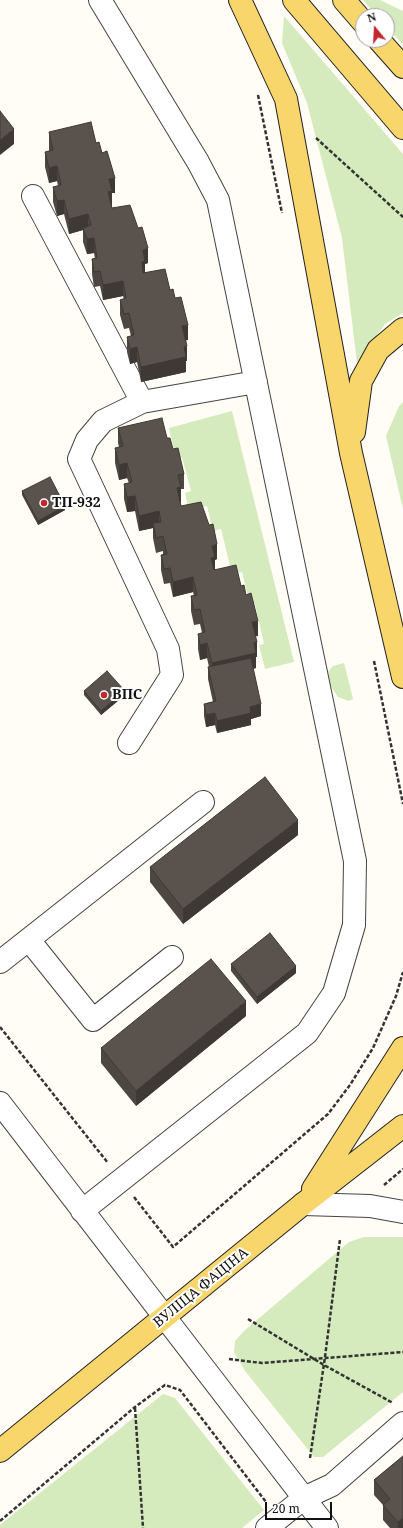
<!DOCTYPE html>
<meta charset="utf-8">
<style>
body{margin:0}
#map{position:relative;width:403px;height:1528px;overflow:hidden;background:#fffdf5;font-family:"Noto Serif",serif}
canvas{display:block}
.north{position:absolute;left:355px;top:8px;width:40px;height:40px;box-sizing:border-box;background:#fff;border:1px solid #a0a0a0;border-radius:50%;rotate:342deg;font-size:11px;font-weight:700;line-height:16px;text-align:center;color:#111}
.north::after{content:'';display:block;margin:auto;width:14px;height:18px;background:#c4262e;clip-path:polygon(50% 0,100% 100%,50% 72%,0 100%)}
.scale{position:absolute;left:265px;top:1502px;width:67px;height:18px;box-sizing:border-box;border:2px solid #111;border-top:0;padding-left:5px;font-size:12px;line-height:14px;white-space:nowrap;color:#111;-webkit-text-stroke:3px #fff;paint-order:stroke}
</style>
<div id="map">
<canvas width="403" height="1528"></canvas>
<div class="north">N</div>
<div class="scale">20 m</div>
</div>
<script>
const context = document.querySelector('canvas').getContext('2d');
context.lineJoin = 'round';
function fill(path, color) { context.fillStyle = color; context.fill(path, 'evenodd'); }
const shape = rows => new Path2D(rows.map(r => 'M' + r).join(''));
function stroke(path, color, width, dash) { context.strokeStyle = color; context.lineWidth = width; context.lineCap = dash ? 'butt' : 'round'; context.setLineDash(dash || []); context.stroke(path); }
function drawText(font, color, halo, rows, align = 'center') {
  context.font = font + ' "Noto Serif",serif'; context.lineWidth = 4; context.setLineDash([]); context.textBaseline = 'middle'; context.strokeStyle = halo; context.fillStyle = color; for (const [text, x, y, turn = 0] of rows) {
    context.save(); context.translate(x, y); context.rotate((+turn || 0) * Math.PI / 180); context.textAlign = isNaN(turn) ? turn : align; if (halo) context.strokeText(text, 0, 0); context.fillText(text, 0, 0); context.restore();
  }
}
const green = shape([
 [363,0,380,0,403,11,403,45,387,27,387,16,377,16],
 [284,16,403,154,403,313,385,324,357,363,342,238,307,103,282,43],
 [403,402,403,509,386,436,399,406],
 [232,411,294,662,265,669,259,645,264,644,255,604,250,604,242,572,226,576,230,566,221,529,213,531,207,506,189,511,185,493,191,491,182,457,176,458,169,428],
 [344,663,353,699,349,701,338,697,330,685,328,672,333,666],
 [364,1237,403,1237,403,1392,323,1457,314,1457,245,1371,234,1352,235,1341,245,1330,349,1242],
 [163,1394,175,1398,264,1510,242,1528,0,1528,0,1525]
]);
const path = shape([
 [258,95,282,213],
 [316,138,403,217],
 [374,661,403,804],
 [0,1027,108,1163],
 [384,1185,403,1169],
 [134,1197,173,1247,328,1114,350,1085,373,1048,396,996,403,972],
 [248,1319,324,1365,393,1403],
 [229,1359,262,1363,403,1352],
 [135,1408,143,1528],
 [310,1458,325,1357,340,1239],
 [0,1521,135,1407,165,1385,180,1390,266,1502]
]);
const minor = shape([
 [33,196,142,402],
 [129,743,172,675,168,649,79,459,87,440,103,421,142,402,256,382],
 [29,940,93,1020,172,957],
 [0,962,203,802],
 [0,1103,327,1528],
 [303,1204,370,1206,403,1212],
 [82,1211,307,1033,334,993,354,925,355,861,218,200,198,162,100,0],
 [267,1528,304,1498,332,1485,403,1423]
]);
const major = shape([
 [240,0,286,99,351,453,403,677],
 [294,0,403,128],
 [344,0,363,22],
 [379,40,403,67],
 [354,432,361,381,378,350,403,329],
 [313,1189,403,1048],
 [0,1451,303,1204,403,1126]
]);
const wall = shape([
 [49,132,96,143,102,153,115,193,112,193,112,206,111,206,112,208,148,263,145,264,145,273,170,290,175,298,188,340,186,340,187,361,186,361,186,372,141,382,137,362,130,364,127,352,127,337,131,336,129,328,124,329,120,315,120,300,124,299,123,296,103,300,100,286,94,287,92,274,92,259,95,259,94,253,87,254,83,242,83,230,69,234,64,214,57,216,53,202,53,187,58,186,57,181,49,183,45,167,45,152,49,151],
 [118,428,167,438,184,474,184,489,181,489,181,502,180,502,181,506,217,559,215,560,215,569,241,586,246,595,258,636,255,636,257,657,256,657,256,668,253,669,261,716,251,719,251,725,217,733,215,725,206,727,204,716,204,704,213,702,208,679,208,667,209,667,207,658,200,660,198,649,198,634,202,633,200,624,194,625,191,611,191,596,194,596,193,592,173,597,170,583,164,584,161,570,161,555,163,555,163,551,156,553,153,538,153,528,139,531,135,511,127,512,124,499,124,484,129,483,127,478,119,480,115,463,115,448,119,447,118,443],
 [22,491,65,510,38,525,22,495],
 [84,691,125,695,101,715,84,695],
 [298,835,183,924,150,882,150,867],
 [231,964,296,973,257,1004,231,971],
 [246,1016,136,1106,101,1063,101,1048],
 [403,1456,403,1528,390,1528,383,1520,383,1505,374,1495,374,1480]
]);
const shadedWall = shape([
 [14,129,14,144,0,155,0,140],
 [57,166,57,181,49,183,49,168],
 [115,178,115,193,112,193,112,206,108,207,108,192,109,179],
 [64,200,64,214,57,216,57,201],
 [88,214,88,229,83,228,83,230,69,234,69,219],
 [94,238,94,253,87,254,87,239],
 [148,248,148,263,145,264,145,276,142,277,142,262,143,250],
 [123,281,123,296,103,300,103,285],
 [188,325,188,340,182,341,182,326],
 [187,346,187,361,186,361,186,372,141,382,141,367],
 [137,347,137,362,130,364,130,349],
 [127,463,127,478,119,480,119,465],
 [181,487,181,502,177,503,177,488],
 [135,496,135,511,127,512,127,497],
 [65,506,65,510,38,525,38,521],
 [159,511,159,526,153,523,153,528,139,531,139,516],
 [217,544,217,559,215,560,215,572,211,558,212,546],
 [193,577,193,592,173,597,173,582],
 [258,621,258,636,252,637,252,622],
 [257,642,257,657,256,657,256,668,212,678,212,663,254,643],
 [207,643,207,658,200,660,200,645],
 [125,691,125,695,101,715,101,711],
 [261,704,261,716,251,719,251,725,217,733,217,721,250,707],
 [215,713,215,725,206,727,206,715],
 [298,820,298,835,183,924,183,909],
 [296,966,296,973,257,1004,257,997],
 [246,1001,246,1016,136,1106,136,1091],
 [403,1518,403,1528,398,1528,398,1522]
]);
const building = shape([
 [0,111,14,129,0,140,0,111],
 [91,122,96,143,99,142,102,153,107,151,115,178,109,179,112,191,108,192,112,208,130,205,138,228,142,227,148,248,143,250,145,261,142,262,143,273,165,269,170,290,173,289,175,298,181,297,188,325,182,326,187,346,184,347,186,357,141,367,137,347,130,349,127,337,134,335,129,313,124,314,120,300,126,298,123,281,103,285,100,271,94,272,92,259,97,258,94,238,87,239,83,228,91,225,88,214,69,219,64,200,57,201,53,187,61,185,57,166,49,168,45,152,53,150,49,132,91,122],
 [162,418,167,438,170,438,173,449,178,448,184,474,178,475,181,487,177,488,181,506,201,502,209,525,213,524,217,544,212,546,215,557,211,558,214,570,236,565,241,586,244,585,246,595,251,593,258,621,252,622,257,642,254,643,256,653,212,663,207,643,200,645,198,634,205,632,200,609,194,610,191,596,197,595,193,577,173,582,170,568,164,569,161,555,167,554,163,536,156,538,153,523,161,522,159,511,139,516,135,496,127,497,124,484,132,482,127,463,119,465,115,448,123,446,118,428,162,418],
 [50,477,65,506,38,521,22,491,50,477],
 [251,658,261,704,250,707,251,713,217,721,215,713,206,715,204,704,216,701,208,667,251,658],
 [107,671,125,691,101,711,84,691,107,671],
 [265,777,298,820,183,909,150,867,265,777],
 [270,933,296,966,257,997,231,964,270,933],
 [211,959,246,1001,136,1091,101,1048,211,959],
 [403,1456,403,1518,398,1522,383,1505,390,1499,374,1480,403,1456]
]);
const markers = [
 [44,503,4,"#c4262e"],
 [104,695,4,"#c4262e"]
];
const poiNames = [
 ["ТП-932",52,503],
 ["ВПС",112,695]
];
const streetNames = [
 ["ВУЛІЦА ФАЦІНА",201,1288,-39]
];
fill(green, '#d5ebbd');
stroke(minor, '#444', 24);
stroke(major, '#222', 24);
stroke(path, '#333', 2.5, [4, 2]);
stroke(minor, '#fff', 22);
stroke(major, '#f9d66b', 22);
fill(wall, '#4d4742');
fill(shadedWall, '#3f3936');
fill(building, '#5a524d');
stroke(building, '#3f3936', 1);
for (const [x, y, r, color] of markers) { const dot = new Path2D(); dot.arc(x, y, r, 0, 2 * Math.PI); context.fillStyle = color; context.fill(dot); stroke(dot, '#fff', 1.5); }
drawText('bold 14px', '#111', '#fff', poiNames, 'left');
drawText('14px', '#111', '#fff', streetNames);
</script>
